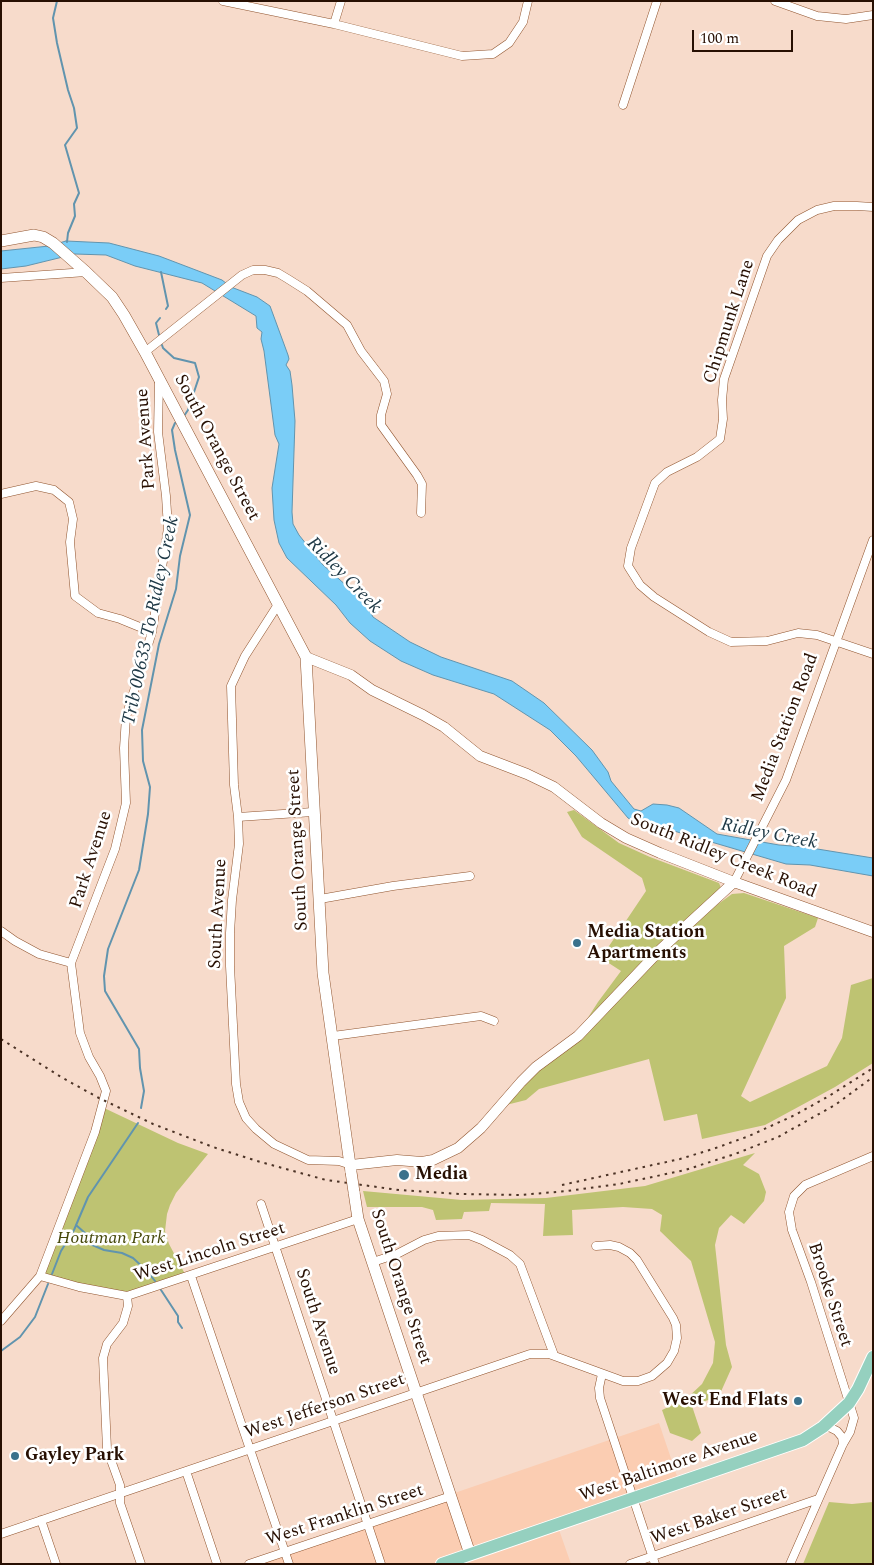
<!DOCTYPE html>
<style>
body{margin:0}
#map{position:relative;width:874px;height:1565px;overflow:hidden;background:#f7dbcb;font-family:Spectral,serif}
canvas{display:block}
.frame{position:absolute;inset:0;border:2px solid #270f02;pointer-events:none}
.scale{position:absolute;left:692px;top:30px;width:101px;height:22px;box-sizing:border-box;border:2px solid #270f02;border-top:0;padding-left:6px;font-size:15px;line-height:18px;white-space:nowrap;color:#270f02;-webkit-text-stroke:4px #fff;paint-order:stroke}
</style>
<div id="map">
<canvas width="874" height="1565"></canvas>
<div class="frame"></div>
<div class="scale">100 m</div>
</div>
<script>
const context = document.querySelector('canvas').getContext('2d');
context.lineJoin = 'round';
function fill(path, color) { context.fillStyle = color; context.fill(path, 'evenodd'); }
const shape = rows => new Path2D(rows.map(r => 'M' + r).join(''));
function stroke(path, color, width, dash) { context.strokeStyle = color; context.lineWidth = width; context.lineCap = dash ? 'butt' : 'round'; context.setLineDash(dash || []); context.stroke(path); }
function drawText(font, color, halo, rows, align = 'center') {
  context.font = font + ' Spectral,serif'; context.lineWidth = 5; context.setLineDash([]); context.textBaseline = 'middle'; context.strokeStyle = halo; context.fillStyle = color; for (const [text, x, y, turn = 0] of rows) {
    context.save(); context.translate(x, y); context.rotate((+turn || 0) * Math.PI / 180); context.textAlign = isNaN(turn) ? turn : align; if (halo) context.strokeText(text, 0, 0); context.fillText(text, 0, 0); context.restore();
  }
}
const built = shape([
 [659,1423,679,1482,557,1524,571,1564,247,1564]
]);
const green = shape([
 [574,810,619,843,650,857,719,883,722,890,582,1027,598,1002,621,971,601,958,646,891,642,878,582,837,567,812],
 [744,893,818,918,815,927,784,946,786,998,741,1096,750,1102,827,1066,842,1038,851,985,873,978,873,1063,835,1087,765,1125,702,1139,697,1114,664,1121,649,1059,539,1089,526,1100,506,1105,541,1069,583,1038,663,953,714,907,732,894],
 [102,1107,178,1143,208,1154,176,1193,170,1205,167,1214,165,1231,169,1244,185,1274,127,1296,40,1276],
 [755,1153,743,1165,759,1174,766,1192,764,1201,744,1224,731,1215,719,1228,715,1245,726,1345,732,1367,719,1396,692,1406,701,1433,692,1441,670,1433,662,1410,686,1399,702,1384,713,1363,715,1342,691,1261,660,1231,662,1215,652,1209,623,1207,572,1210,573,1235,543,1236,545,1204,491,1203,489,1211,464,1212,462,1219,436,1220,433,1210,422,1207,367,1207,363,1191,462,1200,546,1198,645,1186],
 [829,1502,852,1504,873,1502,873,1564,803,1564]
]);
const water = shape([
 [66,241,109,243,159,256,222,280,231,287,257,297,270,306,288,355,289,359,286,365,290,371,292,385,295,421,292,512,293,524,299,535,323,565,364,601,373,617,410,642,441,657,512,681,544,703,592,750,608,772,611,781,634,809,641,811,653,804,667,805,679,808,717,834,779,845,805,847,873,858,873,876,810,865,786,864,674,831,640,825,628,818,576,756,550,730,494,694,433,675,401,661,370,641,350,623,336,605,287,558,279,543,274,520,272,488,279,444,275,435,264,351,261,339,262,332,257,328,256,316,202,283,135,266,106,255,75,254,26,266,1,269,1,251,49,246,66,241]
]);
const stream = shape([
 [57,1,53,18,57,43,68,90,74,108,77,128,65,145,79,193,74,204,75,216,68,233,67,242],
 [161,272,168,306,166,309],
 [159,335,156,323,160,318],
 [162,345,163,348,174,358,195,363,199,377,188,410,184,416],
 [141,1108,144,1091,140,1068,139,1049,105,991,104,976,108,949,139,870,148,814,150,787,143,761,142,730,159,644,176,589,180,556,190,515,175,450,172,430,175,423],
 [76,1225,85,1233,90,1244,104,1250,122,1253,133,1258,147,1271,155,1281],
 [52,1274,61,1251,74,1230,88,1197,138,1123],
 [161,1290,178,1316,178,1322,182,1328],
 [1,1351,20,1337,35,1317,48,1284]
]);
const minor = shape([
 [223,1,334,24,462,56,493,54,509,43,523,22,528,1],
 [775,1,817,16,846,19,873,15],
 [334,24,341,1],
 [623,105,657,1],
 [873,207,857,206,834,206,817,210,798,220,778,240,767,256,724,379,722,400,723,419,720,439,697,457,667,472,655,483,631,548,628,566,640,585,654,597,709,632,731,642,767,641,798,633,817,635,873,654],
 [1,278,86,272],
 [145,352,242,275,253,270,265,270,278,273,288,279,307,291,347,325,361,351,384,381,387,394,381,415,381,425,417,475,422,484,421,513],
 [1,494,36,486,54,490,69,502,73,519,70,542,75,596,98,613,120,619,152,632],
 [279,603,245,656,231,686,234,785,238,817,239,844,232,900,230,933,230,966,236,1084,239,1102,246,1118,256,1129,274,1144,308,1160,339,1161,351,1165],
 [238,817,313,812],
 [734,882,786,780,873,540],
 [320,899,393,886,470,876],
 [1,931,15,941,39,954,71,963],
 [333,1036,481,1016,494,1021],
 [261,1204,381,1564],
 [373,1262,397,1254,424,1240,438,1236,469,1235,482,1240,510,1255,520,1264,554,1355],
 [40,1276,79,1287,127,1296,358,1219],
 [191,1276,289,1564],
 [127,1296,128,1306,123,1323,107,1344,103,1358,107,1449,120,1485,120,1503,141,1564],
 [1,1321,40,1276,95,1132,106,1091,100,1076,89,1057,80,1033,71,963,115,849,126,803,124,748,126,717,152,632,163,561,168,528,166,496,158,432,159,381],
 [602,1374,599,1388,600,1398,655,1564],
 [823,1427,829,1427,837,1431,842,1437,843,1444],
 [186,1471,217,1564],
 [41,1520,56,1564],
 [1,1534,530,1354,549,1354,623,1381,638,1381,652,1376,667,1363,674,1351,677,1338,676,1325,673,1318,637,1260,630,1253,619,1247,610,1245,596,1246],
 [249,1564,451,1496],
 [630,1564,818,1499],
 [790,1564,843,1444,850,1432,854,1418,811,1282,792,1230,789,1212,794,1196,805,1185,873,1156]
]);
const tertiary = shape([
 [306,657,351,675,372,690,423,715,444,727,480,756,527,774,554,787,601,823,626,838,660,853,734,882,873,932],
 [351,1165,397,1160,422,1162,433,1160,458,1148,481,1128,521,1082,536,1067,578,1036,661,949,734,882]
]);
const secondary = shape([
 [1,241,34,235,43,237,53,243,86,272,112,297,124,315,145,352,306,657,323,973,351,1172],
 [354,1192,358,1219,470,1554]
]);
const primary = shape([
 [442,1564,803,1440,823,1427,849,1403,858,1389,873,1357]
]);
const rail = shape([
 [1,1039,61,1077,99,1098,153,1124,213,1147,257,1161,326,1180,399,1190,459,1194,520,1195,567,1191,619,1184,685,1170,735,1154,778,1137,835,1105,873,1077],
 [562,1185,680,1159,713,1149,749,1136,795,1115,829,1096,873,1068]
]);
const secondaryBridge = shape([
 [351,1172,354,1192]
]);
const markers = [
 [577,943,5,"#3a718c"],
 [404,1175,6,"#3a718c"],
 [798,1401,5,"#3a718c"],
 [15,1456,5,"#3a718c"]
];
const streetNames = [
 ["Chipmunk Lane",730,322,-72],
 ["Park Avenue",147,439,-94],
 ["South Orange Street",216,448,62],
 ["Media Station Road",786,728,-69],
 ["South Orange Street",299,850,-93],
 ["South Ridley Creek Road",723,857,22],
 ["Park Avenue",92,860,-72],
 ["South Avenue",219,914,-87],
 ["West Lincoln Street",210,1253,-18],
 ["South Orange Street",400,1287,72],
 ["Brooke Street",829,1295,72],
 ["South Avenue",317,1322,72],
 ["West Jefferson Street",325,1407,-19],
 ["West Baltimore Avenue",669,1467,-19],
 ["West Franklin Street",345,1516,-18],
 ["West Baker Street",719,1517,-19]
];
const poiNames = [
 ["Media Station",587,933],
 ["Apartments",587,954],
 ["Media",415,1175],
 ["West End Flats",788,1401,"right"],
 ["Gayley Park",25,1456]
];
const parkNames = [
 ["Houtman Park",111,1239]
];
const waterNames = [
 ["Ridley Creek",343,576,46],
 ["Trib 00633 To Ridley Creek",152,621,-78],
 ["Ridley Creek",769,835,11]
];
fill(built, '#fbcdb2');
fill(green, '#bec372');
fill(water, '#7acdf7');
stroke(water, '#6194ae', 1);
stroke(stream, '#6194ae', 2);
stroke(minor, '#90542e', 9);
stroke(tertiary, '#90542e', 11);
stroke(secondary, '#90542e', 12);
stroke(primary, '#fff', 14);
stroke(minor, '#fff', 8);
stroke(tertiary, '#fff', 10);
stroke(secondary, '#fff', 11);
stroke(primary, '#95d0bf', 12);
stroke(rail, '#4c3326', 2, [2.5, 5]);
stroke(secondaryBridge, '#90542e', 12, []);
stroke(secondaryBridge, '#fff', 11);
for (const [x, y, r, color] of markers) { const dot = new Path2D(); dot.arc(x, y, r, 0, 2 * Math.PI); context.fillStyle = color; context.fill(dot); stroke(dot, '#fff', 2); }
drawText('18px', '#270f02', '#fff', streetNames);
drawText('bold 18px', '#270f02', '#fff', poiNames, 'left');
drawText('italic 18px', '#46480b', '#fff', parkNames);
drawText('italic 19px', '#203a47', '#fff', waterNames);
</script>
